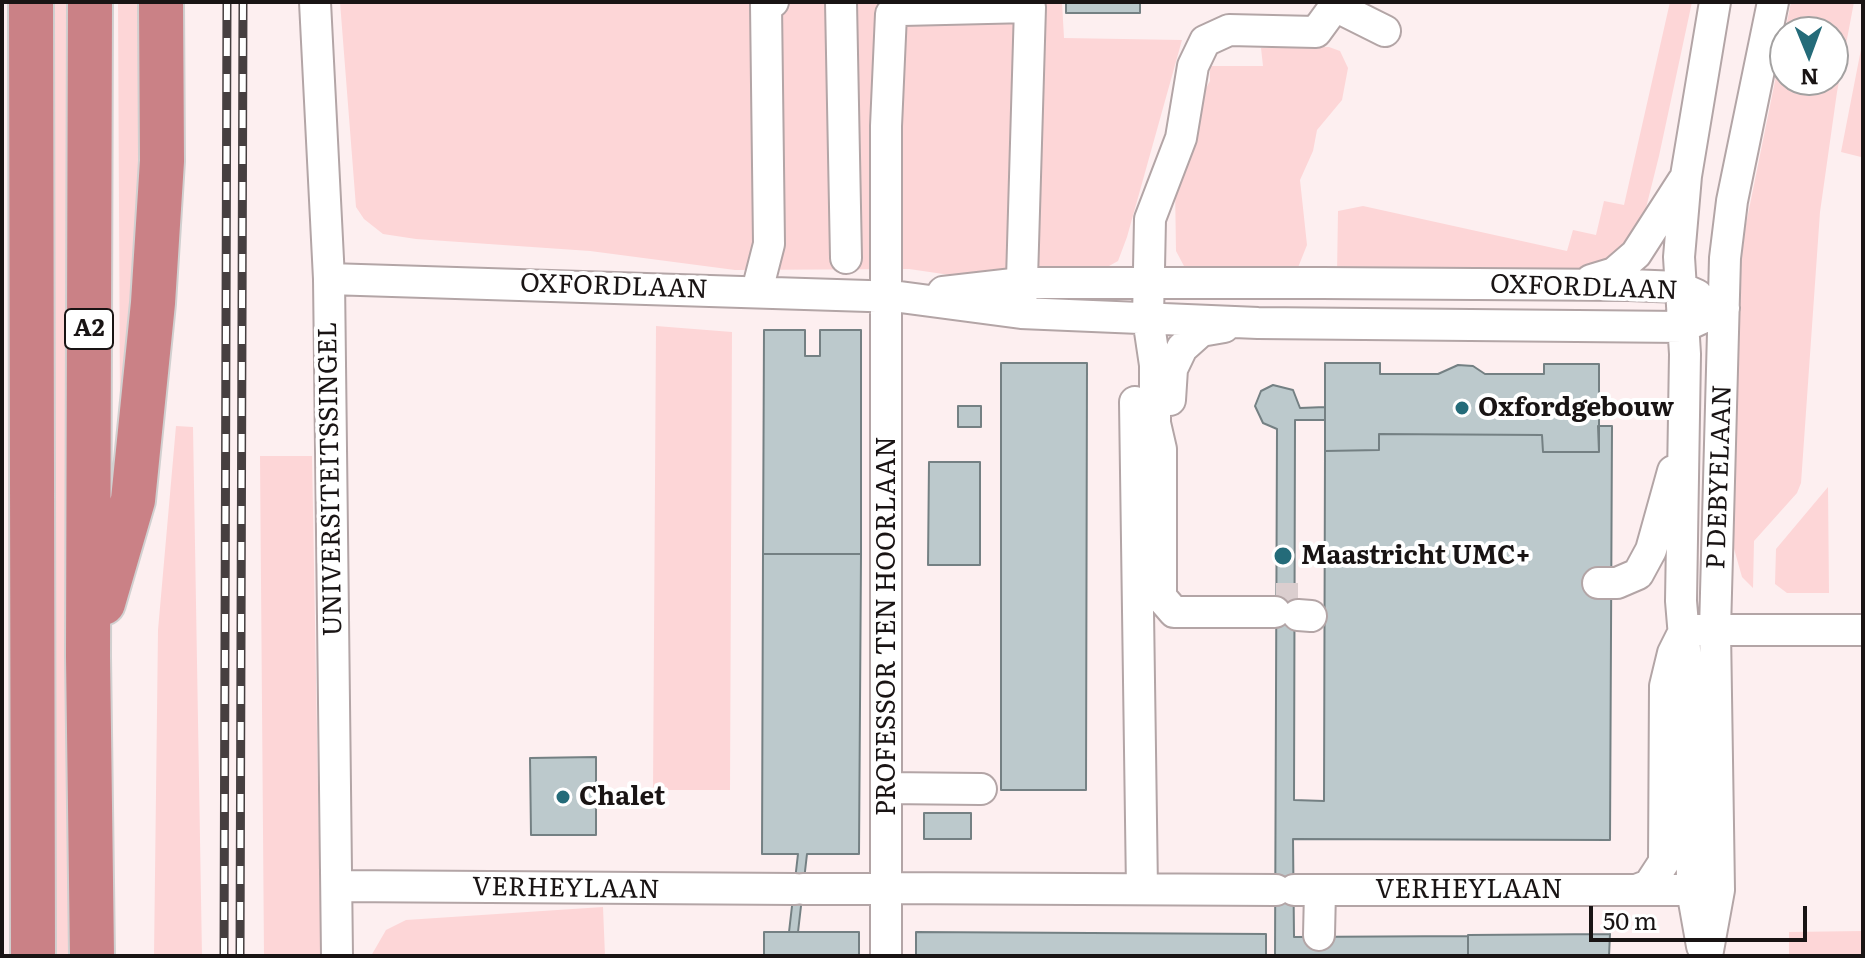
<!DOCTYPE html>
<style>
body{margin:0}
#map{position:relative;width:1865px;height:958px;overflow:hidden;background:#fdeff0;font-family:Literata,serif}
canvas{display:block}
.frame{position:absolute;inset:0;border:4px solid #191414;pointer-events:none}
.north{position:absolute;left:1769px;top:16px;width:80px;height:80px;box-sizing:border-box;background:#fff;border:2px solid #a3a1a1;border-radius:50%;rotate:179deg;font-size:22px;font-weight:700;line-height:32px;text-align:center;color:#191414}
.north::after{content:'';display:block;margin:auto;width:28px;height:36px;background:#246b79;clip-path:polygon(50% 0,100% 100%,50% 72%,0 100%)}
.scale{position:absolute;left:1589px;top:906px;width:218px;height:36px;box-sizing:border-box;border:4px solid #191414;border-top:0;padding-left:10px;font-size:24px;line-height:28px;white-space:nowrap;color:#191414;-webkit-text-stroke:6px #fff;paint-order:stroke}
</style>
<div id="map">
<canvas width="1865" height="958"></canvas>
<div class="frame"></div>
<div class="north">N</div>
<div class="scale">50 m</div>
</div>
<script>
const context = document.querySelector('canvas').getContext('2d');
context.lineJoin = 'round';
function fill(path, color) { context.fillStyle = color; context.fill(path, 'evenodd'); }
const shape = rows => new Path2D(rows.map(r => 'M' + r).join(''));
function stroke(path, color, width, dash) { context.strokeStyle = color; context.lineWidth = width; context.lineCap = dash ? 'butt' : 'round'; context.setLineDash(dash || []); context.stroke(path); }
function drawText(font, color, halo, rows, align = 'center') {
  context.font = font + ' Literata,serif'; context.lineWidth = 8; context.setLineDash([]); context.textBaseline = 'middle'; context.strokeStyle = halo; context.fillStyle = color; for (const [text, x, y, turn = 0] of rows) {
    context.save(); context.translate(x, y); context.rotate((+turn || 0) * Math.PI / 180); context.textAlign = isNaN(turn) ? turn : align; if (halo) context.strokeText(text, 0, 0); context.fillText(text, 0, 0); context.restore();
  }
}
const green = shape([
 [53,2,71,2,70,956,53,956],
 [118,2,146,2,137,281,125,411,120,411],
 [340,2,1062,2,1064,38,1182,40,1127,237,1118,261,1100,271,999,269,957,276,909,269,735,270,590,251,416,239,383,234,364,219,356,207],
 [1670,2,1692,2,1659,156,1645,212,1633,237,1613,257,1589,269,1549,275,1337,275,1338,211,1363,206,1567,251,1573,230,1596,235,1604,201,1624,205],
 [1791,2,1854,2,1837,92,1820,212,1801,483,1797,493,1754,541,1753,588,1742,577,1731,538,1738,290,1745,229],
 [1785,32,1833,32,1833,80,1785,80],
 [1863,39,1863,146,1861,157,1841,152],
 [1329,47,1340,51,1348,68,1342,100,1317,130,1313,151,1300,180,1307,245,1297,270,1184,266,1176,251,1175,186,1201,97,1210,81,1210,66,1263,66,1261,48],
 [656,326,732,332,730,790,653,790],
 [176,426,193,427,202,956,154,956,158,630],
 [260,456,312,456,321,956,264,956],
 [1828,487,1829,593,1787,593,1775,584,1776,549],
 [603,907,605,956,371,956,386,930,406,920],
 [1863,931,1863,956,1789,956,1789,932]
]);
const building = shape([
 [1066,2,1140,2,1140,13,1066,13,1066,2],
 [764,330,805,330,805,356,820,356,820,330,861,330,861,554,763,554,764,330],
 [1001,363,1087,363,1086,790,1001,790,1001,363],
 [1325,363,1380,363,1380,374,1438,374,1458,365,1473,366,1485,374,1544,374,1544,364,1599,364,1599,452,1543,452,1542,435,1379,434,1379,450,1325,451,1325,363],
 [1273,385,1293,390,1300,408,1325,407,1325,420,1295,420,1294,800,1324,801,1325,451,1379,450,1379,434,1542,435,1543,452,1599,452,1598,426,1612,426,1610,840,1293,839,1294,937,1468,936,1468,956,1275,956,1277,429,1263,423,1255,406,1261,391,1273,385],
 [958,406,981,406,981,427,958,427,958,406],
 [929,462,980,462,980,565,928,565,929,462],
 [763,554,861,554,859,854,807,854,798,932,789,932,798,854,762,854,763,554],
 [596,757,596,835,531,835,530,758,596,757],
 [924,813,971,813,971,839,924,839,924,813],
 [764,932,859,932,859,956,764,956,764,932],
 [916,932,1266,934,1266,956,916,956,916,932],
 [1610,934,1609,956,1468,956,1468,935,1610,934]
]);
const minorTunnel = shape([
 [1276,598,1298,598]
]);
const minor = shape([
 [315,2,329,279,337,956],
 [841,2,846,258],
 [329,279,900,297,1021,313,1258,323,1683,327,1724,308],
 [1591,280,1614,273,1636,254,1683,181],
 [757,291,769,244,766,5,773,2],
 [943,292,1022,283,1322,283,1629,285,1679,287,1697,295],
 [1170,400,1172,369,1182,348,1201,331,1224,327],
 [1135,402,1142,889],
 [1598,583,1617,583,1638,574,1651,550,1673,471],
 [1275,612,1174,612,1161,597,1161,449,1155,423,1155,365,1148,318,1150,219,1181,138,1193,66,1205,41,1229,30,1316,32,1335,6,1385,31],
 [1298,615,1311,616],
 [1697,630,1863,630],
 [886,788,981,789],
 [337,886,795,889],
 [886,888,1276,890],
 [803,889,872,889],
 [1294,890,1709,890],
 [1636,890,1649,885,1664,862,1665,686,1673,653,1681,637],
 [1319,935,1320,891],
 [1702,946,1692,890,1691,721,1681,601,1685,354,1679,257,1686,176,1715,2],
 [886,956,886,126,891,14,902,10,1030,7,1021,313],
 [1707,956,1719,890,1715,630,1725,258,1732,201,1773,2]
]);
const highway = shape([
 [31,2,33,956],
 [90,2,88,656,92,956],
 [103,603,133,500,153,303,162,161,161,2]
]);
const rail = shape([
 [224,956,227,2],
 [240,956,243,2]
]);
const markers = [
 [1462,408,8,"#246b79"],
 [1283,556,10,"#246b79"],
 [563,797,8,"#246b79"]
];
const shields = [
 [89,329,48]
];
const shieldNames = [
 ["A2",89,329]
];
const streetNames = [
 ["OXFORDLAAN",614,287,2],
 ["OXFORDLAAN",1584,288,2],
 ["P DEBYELAAN",1720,477,-88],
 ["UNIVERSITEITSSINGEL",331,479,-91],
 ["PROFESSOR TEN HOORLAAN",887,626,-90],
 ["VERHEYLAAN",566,889,1],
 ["VERHEYLAAN",1469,890]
];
const poiNames = [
 ["Oxfordgebouw",1478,408],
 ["Maastricht UMC+",1301,556],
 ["Chalet",579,797]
];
fill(green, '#fdd6d7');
fill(building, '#bcc9cc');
stroke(building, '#748083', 2);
stroke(minorTunnel, '#dbcecf', 30, [30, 15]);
stroke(minor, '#b3a5a6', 34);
stroke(highway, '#d1d0d0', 48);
stroke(minor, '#fff', 30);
stroke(highway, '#ca8186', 44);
stroke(rail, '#463f40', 9);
stroke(rail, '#fff', 6, [18]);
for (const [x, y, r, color] of markers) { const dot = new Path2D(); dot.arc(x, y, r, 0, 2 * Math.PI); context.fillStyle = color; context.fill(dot); stroke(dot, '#fff', 3); }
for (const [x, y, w] of shields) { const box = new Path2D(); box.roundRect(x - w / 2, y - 20, w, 40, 6); context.fillStyle = '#fff'; context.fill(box); stroke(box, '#191414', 2); }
drawText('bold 24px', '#191414', null, shieldNames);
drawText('26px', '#191414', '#fff', streetNames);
drawText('bold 26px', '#191414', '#fff', poiNames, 'left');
</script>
